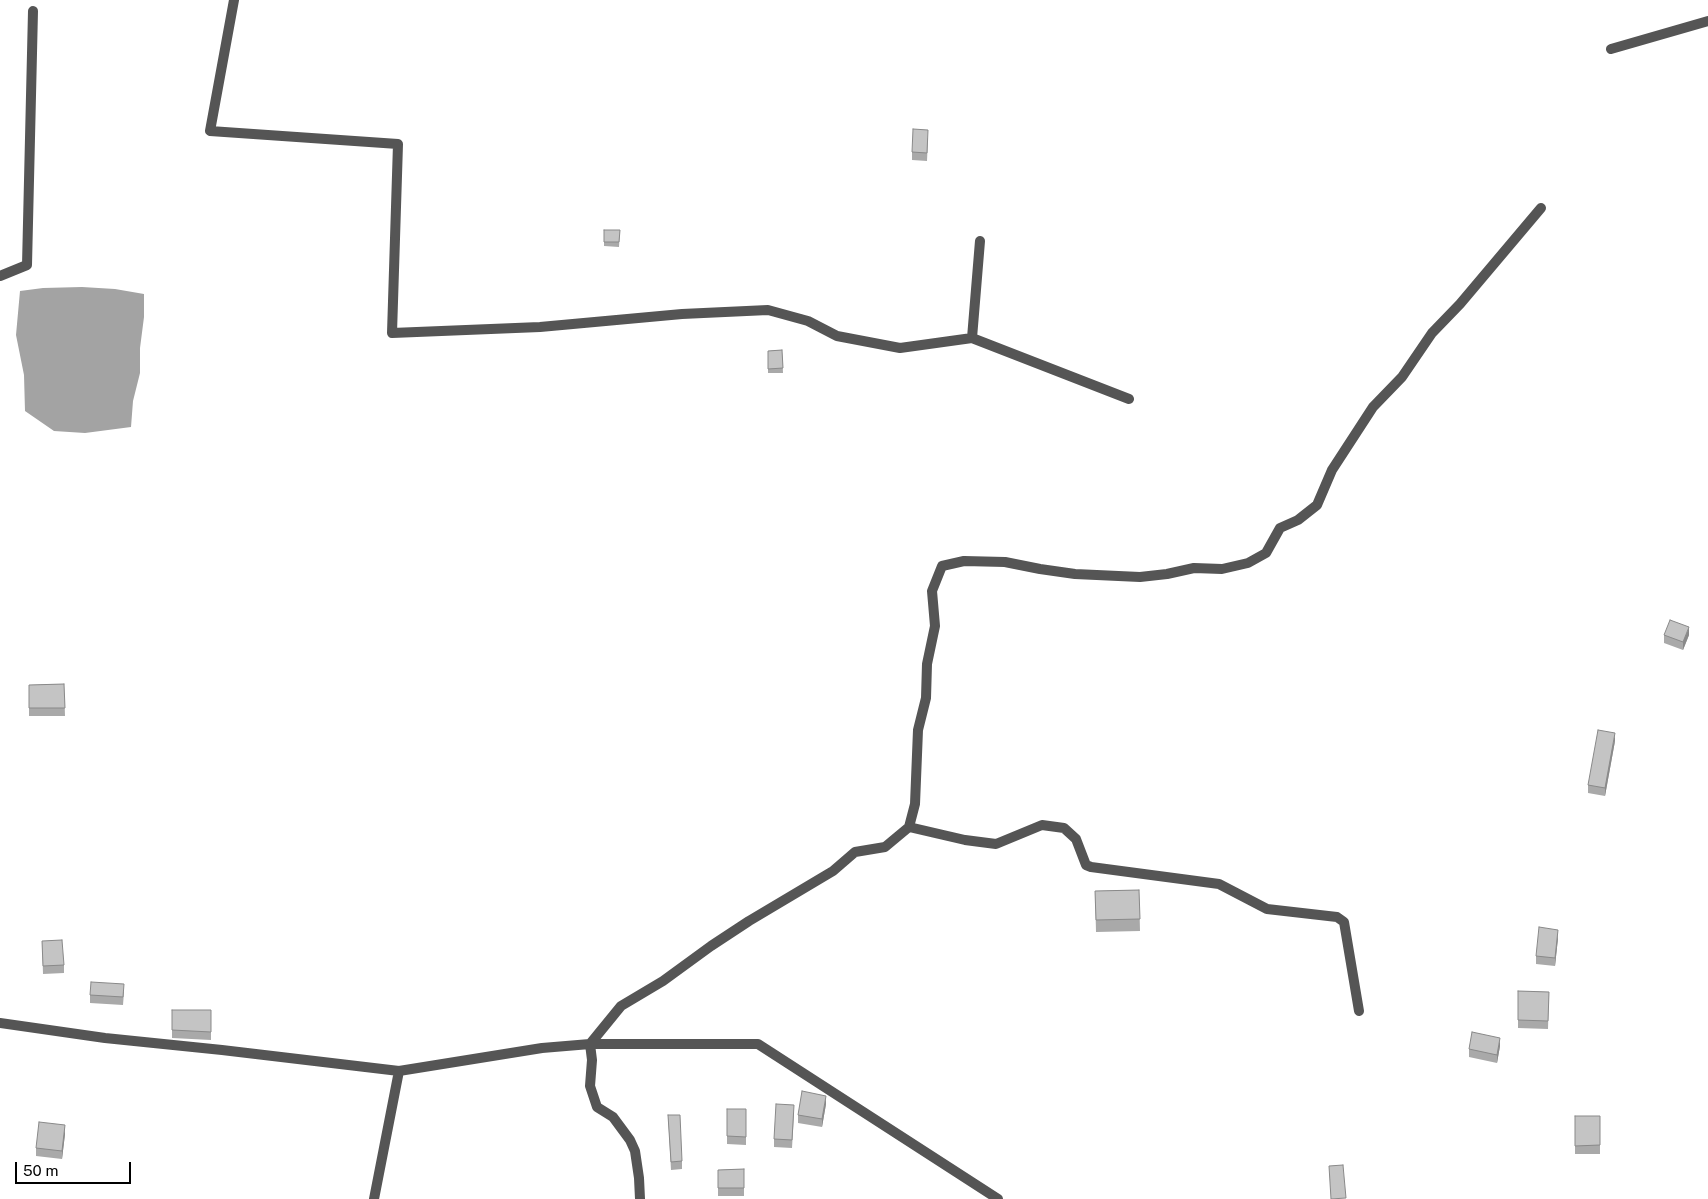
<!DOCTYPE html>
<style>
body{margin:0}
#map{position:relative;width:1708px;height:1199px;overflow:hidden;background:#fff;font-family:"Public Sans",sans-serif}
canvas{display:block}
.scale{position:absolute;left:15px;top:1162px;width:116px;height:22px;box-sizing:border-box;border:2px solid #000;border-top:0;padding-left:6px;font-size:15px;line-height:18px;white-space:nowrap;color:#000;-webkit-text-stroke:4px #fff;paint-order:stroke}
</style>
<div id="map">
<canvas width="1708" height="1199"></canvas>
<div class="scale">50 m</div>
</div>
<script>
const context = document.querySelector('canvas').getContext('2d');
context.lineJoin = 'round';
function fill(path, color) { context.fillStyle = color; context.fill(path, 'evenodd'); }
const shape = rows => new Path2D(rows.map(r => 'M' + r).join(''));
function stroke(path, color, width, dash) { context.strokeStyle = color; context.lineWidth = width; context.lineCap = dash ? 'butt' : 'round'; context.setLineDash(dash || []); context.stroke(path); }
const water = shape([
 [82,287,115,289,144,294,144,317,140,348,140,373,133,401,131,427,85,433,54,431,25,411,24,375,16,335,20,291,43,288]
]);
const street = shape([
 [234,0,210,131,398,144,392,333,540,327,682,314,768,310,808,321,837,336,900,348,972,338,980,241],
 [1611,49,1708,21],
 [0,276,27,265,33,11],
 [972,338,1129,399],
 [909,827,965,840,996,844,1042,825,1064,828,1076,839,1086,865,1091,867,1219,884,1267,909,1337,917,1344,922,1359,1011],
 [0,1023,105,1038,222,1050,399,1071,542,1048,590,1044,758,1044,998,1199],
 [374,1199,399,1071],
 [640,1199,639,1178,635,1151,630,1140,613,1117,597,1107,590,1086,592,1060,590,1044,621,1006,663,981,711,946,749,921,833,871,855,852,885,847,909,827,915,804,918,730,926,698,927,664,935,626,932,591,942,566,964,561,1005,562,1040,569,1075,574,1140,577,1167,574,1194,568,1222,569,1248,563,1266,553,1280,528,1298,520,1317,505,1332,470,1373,407,1402,377,1432,333,1460,304,1541,208]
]);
const wall = shape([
 [928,138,927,161,912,160,912,152],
 [604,230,620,230,619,247,604,246],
 [782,350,783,373,768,373,768,351],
 [1664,635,1689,635,1683,650,1664,643],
 [64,684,65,716,29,716,29,685],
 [1615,741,1605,796,1588,793,1588,785],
 [1139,890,1140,931,1096,932,1095,891],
 [1558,938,1555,966,1536,964,1536,956],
 [42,941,64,965,64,973,43,974],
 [1518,991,1549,992,1548,1029,1518,1028],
 [124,992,123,1005,90,1003,90,995],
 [172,1010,211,1032,211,1040,172,1038],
 [1500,1046,1497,1063,1469,1057,1469,1049],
 [826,1104,822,1127,798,1123,798,1115],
 [727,1109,746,1109,746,1145,727,1144],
 [794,1113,792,1148,774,1147,774,1139],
 [668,1115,682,1161,682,1169,671,1170],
 [1575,1116,1600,1116,1600,1154,1575,1154],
 [65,1134,62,1159,36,1156,36,1148],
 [744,1169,744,1196,718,1196,718,1170]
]);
const shadedWall = shape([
 [1689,627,1689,635,1683,650,1683,642],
 [1615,733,1615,741,1605,796,1605,788],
 [1558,930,1558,938,1555,966,1555,958],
 [1500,1038,1500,1046,1497,1063,1497,1055],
 [826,1096,826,1104,822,1127,822,1119],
 [65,1125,65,1134,62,1159,62,1151]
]);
const building = shape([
 [913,129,928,130,927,153,912,152,913,129],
 [604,230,620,230,619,242,604,242,604,230],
 [782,350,783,368,768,369,768,351,782,350],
 [1670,620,1689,627,1683,642,1664,635,1670,620],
 [64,684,65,708,29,708,29,685,64,684],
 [1598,730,1615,733,1605,788,1588,785,1598,730],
 [1139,890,1140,919,1096,920,1095,891,1139,890],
 [1539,927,1558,930,1555,958,1536,956,1539,927],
 [62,940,64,965,43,966,42,941,62,940],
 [91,982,124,984,123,997,90,995,91,982],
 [1518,991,1549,992,1548,1021,1518,1020,1518,991],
 [172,1010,211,1010,211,1032,172,1030,172,1010],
 [1472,1032,1500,1038,1497,1055,1469,1049,1472,1032],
 [802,1091,826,1096,822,1119,798,1115,802,1091],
 [776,1104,794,1105,792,1140,774,1139,776,1104],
 [727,1109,746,1109,746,1137,727,1136,727,1109],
 [668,1115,680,1115,682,1161,671,1162,668,1115],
 [1575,1116,1600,1116,1600,1145,1575,1146,1575,1116],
 [39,1122,65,1125,62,1151,36,1148,39,1122],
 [1343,1165,1346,1198,1331,1199,1329,1166,1343,1165],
 [744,1169,744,1188,718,1188,718,1170,744,1169]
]);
fill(water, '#a3a3a3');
stroke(street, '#555', 10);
fill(wall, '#a9a9a9');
fill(shadedWall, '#898989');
fill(building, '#c4c4c4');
stroke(building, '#898989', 1);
</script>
